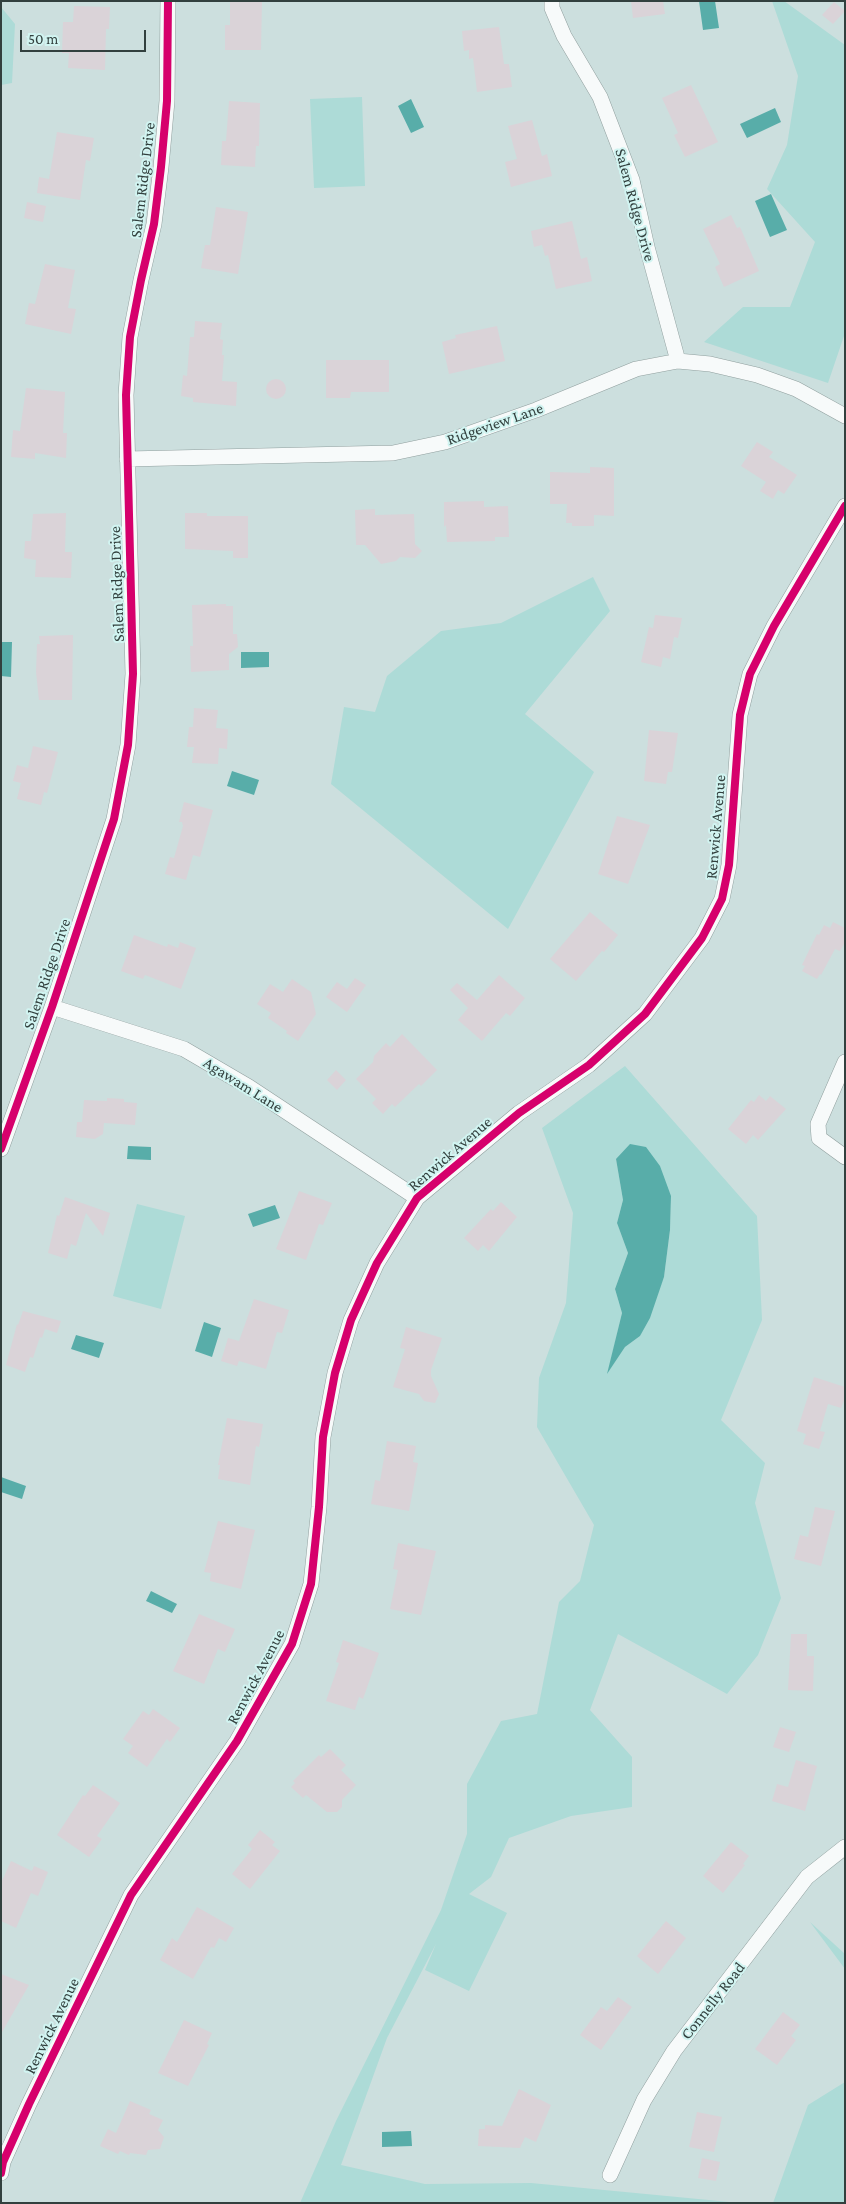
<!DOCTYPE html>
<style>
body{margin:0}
#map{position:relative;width:846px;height:2204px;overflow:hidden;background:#ccdfde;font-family:"Crimson Pro",serif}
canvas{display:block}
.frame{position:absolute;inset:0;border:2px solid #32403e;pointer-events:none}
.scale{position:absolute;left:20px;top:30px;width:126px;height:22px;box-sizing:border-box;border:2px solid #32403e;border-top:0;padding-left:6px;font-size:15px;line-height:18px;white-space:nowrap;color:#32403e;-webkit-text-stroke:4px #d1f4f1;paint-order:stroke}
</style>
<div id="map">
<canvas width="846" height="2204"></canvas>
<div class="frame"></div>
<div class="scale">50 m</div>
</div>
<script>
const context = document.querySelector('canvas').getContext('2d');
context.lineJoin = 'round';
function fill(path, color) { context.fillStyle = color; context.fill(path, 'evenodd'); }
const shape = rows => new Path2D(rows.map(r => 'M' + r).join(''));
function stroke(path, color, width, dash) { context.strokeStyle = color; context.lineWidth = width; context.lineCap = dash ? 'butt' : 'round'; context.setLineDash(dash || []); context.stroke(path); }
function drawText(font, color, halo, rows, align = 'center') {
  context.font = font + ' "Crimson Pro",serif'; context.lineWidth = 4; context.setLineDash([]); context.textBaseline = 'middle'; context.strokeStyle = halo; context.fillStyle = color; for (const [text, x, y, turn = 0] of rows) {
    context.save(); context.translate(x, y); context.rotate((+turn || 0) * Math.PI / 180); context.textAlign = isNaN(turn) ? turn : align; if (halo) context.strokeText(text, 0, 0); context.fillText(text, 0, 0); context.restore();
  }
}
const green = shape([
 [772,1,784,1,845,45,845,333,828,383,704,342,743,307,790,307,815,242,767,189,787,145,798,76],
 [1,7,15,24,12,83,1,85],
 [362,97,365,186,314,188,310,99],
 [593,577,610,611,525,714,594,772,508,929,331,784,344,707,375,712,387,676,441,631,501,623],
 [625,1066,757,1216,762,1320,721,1420,765,1463,755,1503,781,1598,758,1655,727,1694,618,1634,590,1710,632,1757,632,1807,571,1816,509,1838,491,1877,469,1894,507,1913,469,1991,425,1970,436,1944,387,2038,341,2165,425,2184,531,2183,740,2203,300,2203,336,2121,441,1910,467,1834,467,1784,501,1721,537,1714,559,1602,580,1581,594,1525,537,1427,539,1378,566,1303,573,1213,542,1128],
 [616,1159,671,1196,670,1230,664,1277,640,1336,625,1347,608,1372,622,1313,615,1289,628,1253,617,1223,623,1200],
 [137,1204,185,1216,161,1309,113,1296],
 [810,1922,845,1954,845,1969],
 [845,2082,845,2203,773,2203,808,2105]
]);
const water = shape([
 [699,1,715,1,719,28,703,30],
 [411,99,424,127,411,133,398,106],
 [775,108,781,122,747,138,740,124],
 [771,194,787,230,770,237,755,201],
 [1,642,12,642,11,677,1,676],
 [241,652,269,652,269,667,241,668],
 [232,771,259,780,254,795,227,786],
 [630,1144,646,1147,660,1166,671,1196,670,1230,664,1277,650,1318,640,1336,625,1347,607,1374,622,1313,615,1289,628,1253,617,1223,623,1200,616,1159],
 [128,1146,151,1147,151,1160,127,1159],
 [275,1205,280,1218,253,1227,248,1214],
 [204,1322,221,1328,212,1357,195,1351],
 [76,1335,104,1343,99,1358,71,1349],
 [1,1477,26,1486,22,1499,1,1492],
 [151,1591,177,1604,172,1613,146,1601],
 [411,2131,412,2146,382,2147,382,2132]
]);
const building = shape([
 [230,1,262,1,261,50,225,50,225,25,230,25],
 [631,1,663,1,665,14,633,18],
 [834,2,845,11,833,24,822,15],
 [74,6,110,7,109,29,106,29,105,70,68,68,69,53,62,53,63,22,73,22],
 [499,27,504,64,509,64,512,87,477,92,473,58,469,59,469,50,464,51,462,31],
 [691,85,718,142,685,157,674,135,678,133,662,98],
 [229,101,260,103,259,146,256,146,255,167,221,165,222,141,226,141],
 [532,120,542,156,547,154,552,176,511,187,505,162,517,159,508,126],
 [57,132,94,138,90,161,86,160,80,200,37,193,39,177,49,179],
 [27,202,46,206,43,222,24,218],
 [216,207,248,212,238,274,201,268,205,245,210,245],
 [731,215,737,228,740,227,759,271,724,287,715,267,720,264,703,229],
 [572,221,581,259,587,257,592,281,556,289,548,255,545,256,542,245,534,247,531,231],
 [45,264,75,270,68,308,76,309,71,334,25,324,29,303,35,304],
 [195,321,222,323,220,339,223,340,222,355,224,355,222,381,237,382,236,406,193,402,193,398,181,396,183,375,187,376,190,337,194,337],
 [497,326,505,361,449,374,442,342,456,338,455,335],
 [326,360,389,360,389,392,351,392,350,398,326,398],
 '266 389a10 10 0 1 1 20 0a10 10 0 1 1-20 0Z',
 [26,388,65,392,63,433,67,433,66,458,35,453,35,459,11,457,13,430,20,431],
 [757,442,773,452,769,457,797,475,784,494,778,490,773,499,760,491,766,482,741,466],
 [590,467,614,468,614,516,594,515,594,526,572,526,572,523,566,523,567,504,550,504,550,472,590,473],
 [484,501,484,507,508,506,509,537,495,537,495,541,447,542,446,525,444,527,444,502],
 [375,509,375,515,414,514,415,544,422,551,415,558,400,557,396,561,381,564,365,545,356,545,355,510],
 [66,513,65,552,72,552,71,578,35,577,36,560,24,558,25,541,31,541,33,514],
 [185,513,207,513,207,516,248,516,248,558,233,558,233,551,185,549],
 [226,604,226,606,233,606,233,634,237,634,238,647,229,654,229,670,191,672,190,646,193,646,192,605],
 [655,615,682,618,678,638,674,637,670,659,663,657,661,667,641,662,649,627,653,628],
 [73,635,72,700,39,700,36,672,37,644,40,644,39,636],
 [194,708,218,710,216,728,228,729,227,749,219,748,218,764,192,763,194,747,187,747,189,727,193,727],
 [649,730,678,733,672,772,668,772,666,784,644,781],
 [33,746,58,752,47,793,44,792,41,805,17,799,21,783,13,781,17,765,28,768],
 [184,802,213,810,200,857,193,855,186,880,165,874,170,857,174,858,183,826,182,822,179,822],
 [617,816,650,825,628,884,598,874],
 [590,912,618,935,604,952,602,951,576,981,550,959],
 [833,922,845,928,845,942,840,951,835,949,821,975,820,974,817,979,802,971,805,966,802,965,817,934,819,935,824,925,830,928],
 [134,935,167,947,168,944,178,948,180,942,196,948,181,989,145,975,143,979,121,971],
 [499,975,525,998,510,1016,506,1013,482,1041,458,1020,468,1008,450,990,457,983,477,1000],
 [355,978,366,985,347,1012,326,997,337,982,347,989],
 [292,979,311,992,316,1014,298,1041,286,1033,287,1031,268,1018,271,1013,257,1004,270,984,283,992],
 [402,1034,437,1070,421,1086,419,1084,395,1107,392,1104,383,1114,372,1103,376,1099,356,1079,373,1062,374,1056,386,1043,390,1047],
 [336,1070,346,1080,337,1090,327,1080],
 [759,1095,766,1101,770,1096,786,1109,758,1140,753,1135,746,1144,728,1129,751,1100,754,1102],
 [107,1098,124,1099,124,1102,137,1103,135,1125,104,1123,103,1134,95,1139,76,1137,77,1122,82,1122,84,1100,107,1101],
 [299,1191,332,1203,323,1225,319,1224,306,1260,276,1249],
 [65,1197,110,1213,103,1236,86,1213,76,1246,71,1244,67,1259,48,1253,57,1215,59,1216],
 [501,1202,517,1217,489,1251,483,1245,478,1251,464,1238,491,1209,493,1211],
 [254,1299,289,1310,282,1333,277,1332,266,1369,239,1361,237,1366,221,1361,228,1338,239,1341],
 [23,1311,61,1321,57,1333,45,1329,42,1338,40,1337,33,1358,30,1357,25,1372,6,1365,17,1324,18,1325],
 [406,1327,442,1338,431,1370,431,1376,439,1394,435,1403,424,1401,419,1394,393,1387,405,1349,400,1348],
 [814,1377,845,1387,845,1398,841,1408,828,1404,820,1431,825,1432,819,1449,803,1444,806,1434,797,1431],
 [227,1418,263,1424,259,1447,256,1446,250,1485,218,1479,220,1465,218,1465],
 [387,1441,416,1446,413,1462,418,1463,409,1511,371,1504,375,1480,380,1481],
 [815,1507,835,1511,821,1566,794,1559,800,1535,808,1537],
 [218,1521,255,1530,241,1589,210,1581,211,1573,204,1572],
 [398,1543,436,1551,421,1615,390,1609,398,1570,393,1569],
 [199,1614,235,1629,225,1652,218,1649,204,1684,173,1671],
 [791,1634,807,1634,807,1656,814,1656,813,1691,788,1690],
 [343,1640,379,1653,363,1699,359,1697,355,1710,326,1701,339,1663,336,1662],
 [153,1709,180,1728,170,1742,167,1739,147,1767,128,1753,133,1746,123,1739,143,1711,149,1715],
 [780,1727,796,1732,789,1752,773,1747],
 [330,1749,346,1765,341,1770,356,1785,342,1800,342,1807,337,1812,327,1812,306,1795,303,1798,291,1787,295,1783,293,1781,319,1755,321,1757],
 [796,1760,817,1766,805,1811,772,1801,777,1784,788,1787],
 [93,1785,120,1803,97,1836,102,1839,89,1857,57,1835,83,1795,85,1796],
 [260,1830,275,1842,272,1845,280,1851,250,1889,232,1874,252,1849,248,1845],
 [731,1842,749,1856,743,1864,745,1865,723,1893,703,1876],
 [11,1861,32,1871,34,1866,48,1872,38,1896,31,1893,16,1928,1,1921,1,1883],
 [197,1907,234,1928,226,1942,219,1938,214,1948,211,1947,193,1979,160,1960,172,1938,177,1942],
 [666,1921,686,1938,658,1974,637,1956],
 [1,1974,29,1985,1,2034],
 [618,1997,632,2007,601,2050,580,2035,601,2007,607,2011],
 [783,2012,800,2025,791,2036,796,2040,777,2065,755,2049],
 [184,2020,212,2033,207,2044,209,2045,188,2086,158,2073],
 [519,2089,551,2105,536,2142,525,2137,520,2148,478,2146,479,2129,485,2129,485,2125,502,2126],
 [130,2101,151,2110,149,2114,163,2120,158,2130,164,2137,160,2149,148,2150,146,2155,130,2153,129,2155,120,2151,118,2154,100,2146,108,2129,116,2133],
 [697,2112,722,2117,714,2152,689,2147],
 [702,2158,720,2162,716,2181,698,2178]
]);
const minor = shape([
 [552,1,552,8,564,36,600,97,632,180,647,247,678,361],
 [127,459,393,453,445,442,536,410,636,369,678,361,710,364,757,375,796,389,845,416],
 [52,1007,184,1049,249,1087,417,1198],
 [845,1062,818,1124,819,1138,845,1157],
 [1,1149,52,1007,114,819,128,745,133,674,126,395,130,337,141,280,154,224,161,167,167,101,168,1],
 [1,2173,3,2162,29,2104,131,1895,237,1741,292,1644,311,1584,319,1507,323,1437,335,1373,351,1320,377,1263,417,1198,519,1113,589,1065,645,1014,702,938,722,899,729,865,740,715,750,674,774,626,845,506],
 [610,2175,644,2100,674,2051,807,1877,845,1847]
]);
const cycleway = shape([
 [1,1149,52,1007,114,819,128,745,133,674,126,395,130,337,141,280,154,224,161,167,167,101,168,1],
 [1,2173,3,2162,29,2104,131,1895,237,1741,292,1644,311,1584,319,1507,323,1437,335,1373,351,1320,377,1263,417,1198,519,1113,589,1065,645,1014,702,938,722,899,729,865,740,715,750,674,774,626,845,506]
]);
const streetNames = [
 ["Salem Ridge Drive",143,180,-83],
 ["Salem Ridge Drive",635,205,75],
 ["Ridgeview Lane",495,424,-19],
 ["Salem Ridge Drive",117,584,-92],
 ["Renwick Avenue",716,827,-85],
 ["Salem Ridge Drive",47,974,-71],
 ["Agawam Lane",243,1085,32],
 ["Renwick Avenue",450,1154,-41],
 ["Renwick Avenue",256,1677,-62],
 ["Connelly Road",713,2001,-52],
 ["Renwick Avenue",52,2026,-64]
];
fill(green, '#addbd7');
fill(water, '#58ada9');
fill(building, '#dad3d8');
stroke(minor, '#909f9e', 16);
stroke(minor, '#f7fafa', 15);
stroke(cycleway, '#d6006c', 8);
drawText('16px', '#32403e', '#d1f4f1', streetNames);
</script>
